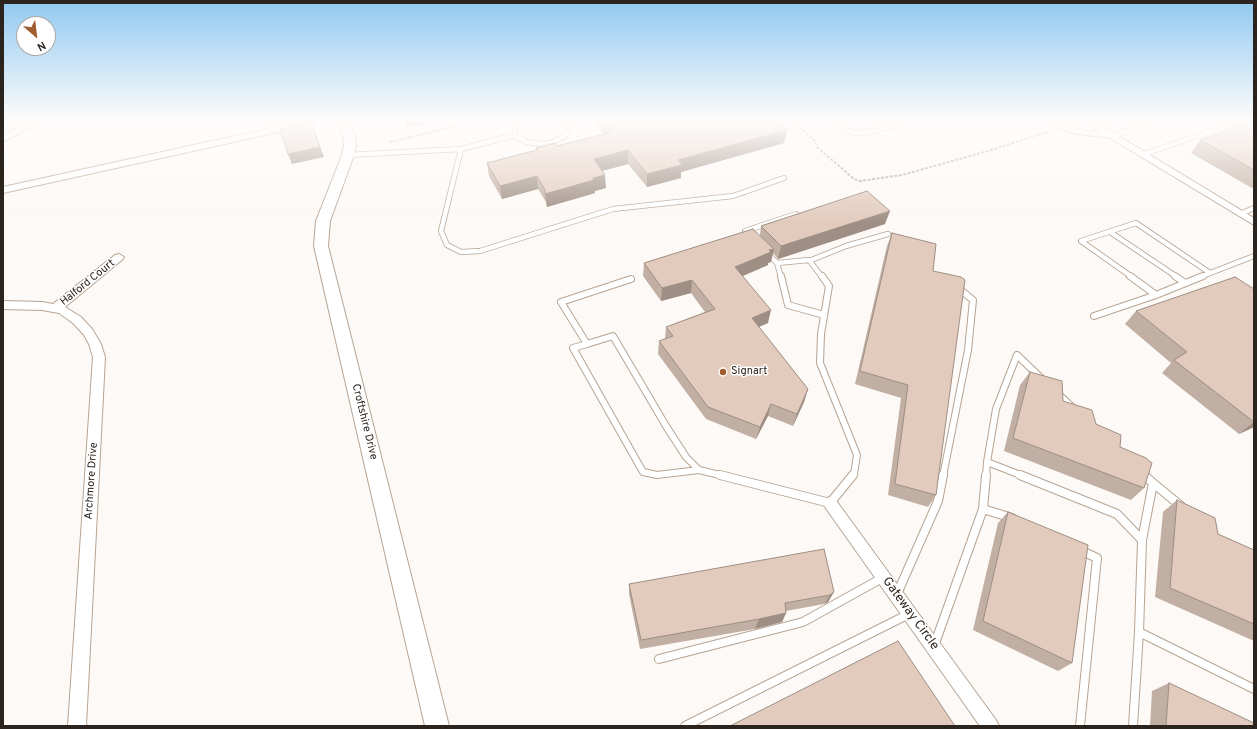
<!DOCTYPE html>
<style>
body{margin:0}
#map{position:relative;width:1257px;height:729px;overflow:hidden;background:#fdf9f6;font-family:Overpass,sans-serif}
canvas{display:block}
.frame{position:absolute;inset:0;border:4px solid #2b231d;pointer-events:none}
.north{position:absolute;left:16px;top:16px;width:40px;height:40px;box-sizing:border-box;background:#fff;border:1px solid #aaa7a5;border-radius:50%;rotate:152deg;font-size:11px;font-weight:700;line-height:16px;text-align:center;color:#2b231d}
.north::after{content:'';display:block;margin:auto;width:14px;height:18px;background:#a25d2f;clip-path:polygon(50% 0,100% 100%,50% 72%,0 100%)}
</style>
<div id="map">
<canvas width="1257" height="729"></canvas>
<div class="frame"></div>
<div class="north">N</div>
</div>
<script>
const context = document.querySelector('canvas').getContext('2d');
context.lineJoin = 'round';
function fill(path, color) { context.fillStyle = color; context.fill(path, 'evenodd'); }
const shape = rows => new Path2D(rows.map(r => 'M' + r).join(''));
function stroke(path, color, width, dash) { context.strokeStyle = color; context.lineWidth = width; context.lineCap = dash ? 'butt' : 'round'; context.setLineDash(dash || []); context.stroke(path); }
function drawText(font, color, halo, rows, align = 'center') {
  context.font = font + ' Overpass,sans-serif'; context.lineWidth = 3; context.setLineDash([]); context.textBaseline = 'middle'; context.strokeStyle = halo; context.fillStyle = color; for (const [text, x, y, turn = 0] of rows) {
    context.save(); context.translate(x, y); context.rotate((+turn || 0) * Math.PI / 180); context.textAlign = isNaN(turn) ? turn : align; if (halo) context.strokeText(text, 0, 0); context.fillText(text, 0, 0); context.restore();
  }
}
const education = shape([
 [3,121,37,121,3,139]
]);
const path = shape([
 [793,121,815,141,817,147,854,179,860,181,902,175,988,151,1050,131],
 [390,142,477,121]
]);
const laneFar2 = shape([
 [520,121,515,125,515,135,526,142,543,144,551,143,565,136,568,131,568,126,565,121],
 [844,121,842,123,843,130,855,133,875,131,910,121],
 [1112,136,1160,121],
 [461,149,441,231,447,245,461,252,480,251,613,209,733,196,784,178],
 [1144,154,1242,121],
 [348,155,461,149,515,135],
 [1240,214,1254,208],
 [1110,232,1177,277],
 [751,237,745,231,796,214],
 [766,252,777,263,809,260,822,277],
 [809,261,846,246,888,234],
 [777,263,781,277],
 [1132,277,1081,241,1136,223,1210,273],
 [1200,277,1254,256]
]);
const laneFar1 = shape([
 [781,276,788,305,824,315],
 [822,276,829,286,821,334,820,363,857,455,854,474,852,476],
 [1130,276,1156,295,1203,276],
 [1175,276,1185,283],
 [631,279,561,302,587,344,613,336,666,426,686,457,699,470],
 [1094,316,1156,295],
 [587,344,573,348,643,472,657,475,699,470,724,476],
 [1057,393,1073,408],
 [987,462,996,409,1017,355,1042,379],
 [1142,473,1146,476],
 [943,476,968,350,973,300,958,288],
 [986,476,987,462,1023,476]
]);
const lane = shape([
 [720,475,830,503,853,475],
 [1020,475,1117,514,1142,540,1139,632],
 [1144,475,1154,484],
 [983,509,986,475],
 [1142,540,1153,483,1181,506],
 [1080,550,1097,558,1080,726],
 [897,594,938,501,943,475],
 [934,646,983,509,1012,518],
 [659,659,803,622,884,577],
 [685,726,909,614],
 [1133,726,1139,632,1254,689]
]);
const street = shape([
 [31,121,41,121,3,142,3,136,31,121],
 [303,121,319,121,315,124,3,193,3,187,303,121],
 [1051,121,1060,121,1065,125,1076,129,1101,132,1084,121,1094,121,1254,218,1254,225,1110,138,1072,133,1059,129,1051,121],
 [119,254,124,257,123,259,65,307,81,317,92,329,101,344,105,357,86,726,68,726,93,357,89,344,84,335,73,323,59,313,42,310,3,309,3,301,42,302,53,304,115,255,119,254],
 [830,497,835,499,996,720,999,726,980,726,825,507,823,503,825,499,830,497]
]);
const secondary = shape([
 [337,121,349,121,355,136,356,145,354,155,330,221,328,246,449,726,425,726,314,246,316,221,342,155,344,145,343,136,337,121]
]);
const wall = shape([
 [403,121,433,121,407,128],
 [594,121,776,121,784,143,681,172,681,178,647,187,628,164,602,171,606,188,595,191,595,193,547,207,546,202,538,189,502,199,489,176,487,163,536,150,536,148,557,146,603,134,594,122],
 [1254,121,1254,188,1252,188,1191,153,1200,140],
 [885,224,778,259,773,253,771,262,768,263,768,265,743,276,768,323,759,327,808,389,804,402,793,426,768,416,756,439,706,419,658,354,659,341,665,339,666,327,705,312,691,293,661,301,643,276,644,263,760,235,761,226],
 [892,233,933,271,936,495,928,507,888,495,901,398,855,384,887,246],
 [1254,289,1254,427,1239,434,1162,373,1171,363,1125,324,1136,311],
 [1030,372,1063,401,1096,424,1120,447,1144,488,1131,500,1004,451,1020,385],
 [1177,500,1218,534,1254,550,1254,641,1155,597,1163,512],
 [1008,512,1072,663,1058,671,973,630,998,523],
 [629,584,834,592,828,602,824,604,786,611,786,613,782,622,755,629,640,649,629,594],
 [1169,683,1254,726,1150,726,1152,691]
]);
const shadedWall = shape([
 [405,121,433,121,407,128],
 [311,122,324,157,292,164,288,154],
 [787,130,784,143,681,172,681,178,647,187,647,174,678,160],
 [628,150,628,164,594,173,594,159],
 [605,175,606,188,595,191,595,193,547,207,545,194],
 [537,176,538,189,502,199,500,186],
 [890,211,885,224,778,259,781,246],
 [774,249,771,262,768,263,768,265,733,280,735,267,769,250],
 [692,280,691,293,661,301,662,288],
 [771,310,768,323,749,331,752,318],
 [808,389,804,402,793,426,797,414],
 [771,404,768,416,756,439,760,427],
 [1254,422,1254,427,1239,434],
 [834,592,828,602,824,604,830,595],
 [786,613,782,622,755,629,759,619]
]);
const building = shape([
 [603,121,776,121,787,130,678,160,682,165,647,174,628,150,594,159,605,175,593,178,594,180,545,194,545,190,537,176,500,186,487,163,537,150,536,148,555,143,557,146,612,132,603,121],
 [1254,121,1254,170,1200,140,1254,121],
 [311,122,320,147,288,154,280,129,311,122],
 [867,191,890,211,781,246,761,226,867,191],
 [753,229,774,249,769,250,771,252,735,267,771,310,752,318,808,389,797,414,771,404,760,427,708,407,659,341,673,336,666,327,715,309,692,280,662,288,644,263,753,229],
 [892,233,936,244,933,271,961,277,965,280,936,495,895,484,908,385,860,371,892,233],
 [1235,277,1254,289,1254,422,1174,360,1187,352,1136,311,1235,277],
 [1030,372,1062,381,1063,401,1092,410,1096,424,1121,435,1120,447,1146,458,1152,463,1144,488,1013,438,1030,372],
 [1177,500,1215,518,1218,534,1254,550,1254,624,1170,588,1177,500],
 [1008,512,1088,545,1072,663,983,621,1008,512],
 [824,549,834,592,830,595,785,603,786,613,759,619,641,640,629,584,824,549],
 [898,641,955,726,730,726,898,641],
 [1169,683,1254,723,1254,726,1166,726,1169,683]
]);
const markers = [
 [723,372,4,"#a25d2f"]
];
const streetNames = [
 ["Halford Court",88,283,-39],
 ["Croftshire Drive",364,422,76],
 ["Archmore Drive",92,481,-86]
];
const poiNames = [
 ["Signart",731,372]
];
const nearStreetnames = [
 ["Gateway Circle",910,614,54]
];
fill(education, '#fce9fa');
stroke(laneFar2, '#b7a493', 6);
stroke(laneFar1, '#b7a493', 8);
stroke(lane, '#b7a493', 10);
stroke(street, '#b7a493', 2);
stroke(secondary, '#b7a493', 2);
stroke(path, '#b4afaa', 2, [3, 1.5]);
stroke(laneFar2, '#fff', 4.5);
stroke(laneFar1, '#fff', 6);
stroke(lane, '#fff', 8);
fill(street, '#fff');
fill(secondary, '#fff');
fill(wall, '#c2afa3');
fill(shadedWall, '#9e8e84');
fill(building, '#e2cbbd');
stroke(building, '#9e8e84', 1);
const sky = context.createLinearGradient(0, 0, 0, 223);
sky.addColorStop(0, '#91c9f0');
sky.addColorStop(0.54, '#fefcfb');
sky.addColorStop(1, '#fefcfb00');
context.fillStyle = sky;
context.fillRect(0, 0, 1257, 223);
for (const [x, y, r, color] of markers) { const dot = new Path2D(); dot.arc(x, y, r, 0, 2 * Math.PI); context.fillStyle = color; context.fill(dot); stroke(dot, '#fff', 1.5); }
drawText('11px', '#2b231d', '#fff', streetNames);
drawText('11px', '#2b231d', '#fff', poiNames, 'left');
drawText('13px', '#2b231d', '#fff', nearStreetnames);
</script>
